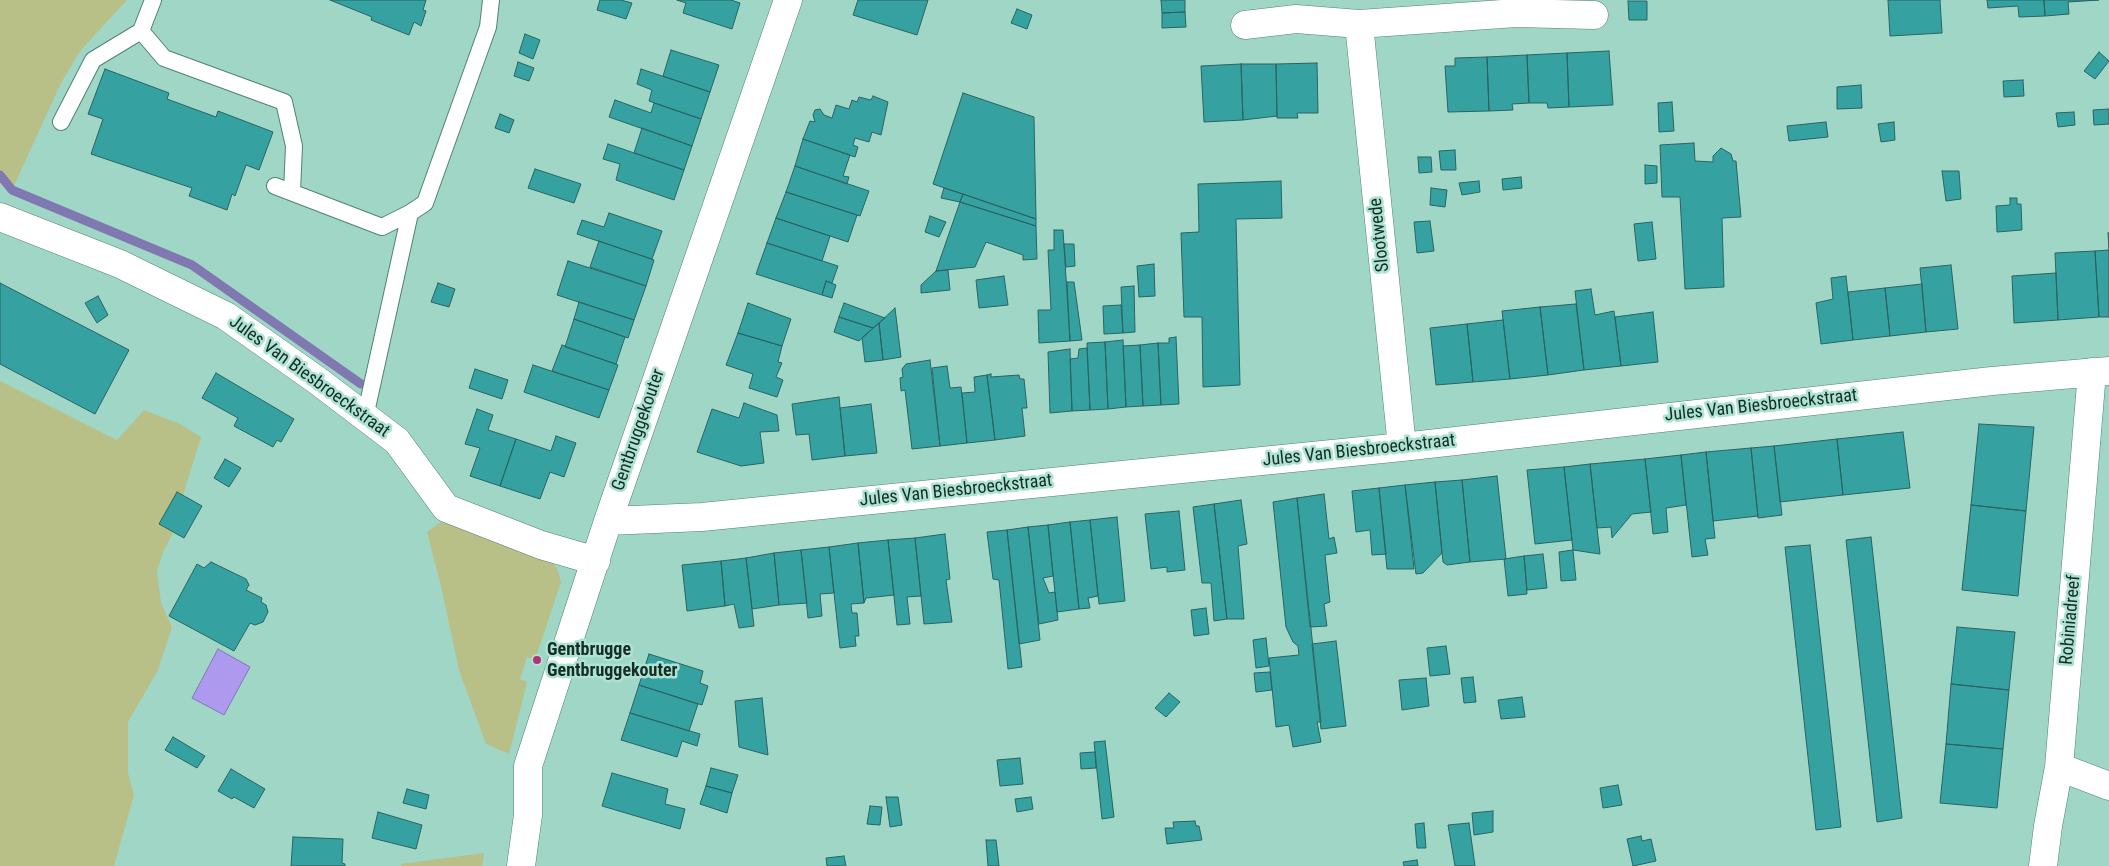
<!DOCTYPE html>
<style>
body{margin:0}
canvas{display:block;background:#a0d6c5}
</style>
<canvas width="2109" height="866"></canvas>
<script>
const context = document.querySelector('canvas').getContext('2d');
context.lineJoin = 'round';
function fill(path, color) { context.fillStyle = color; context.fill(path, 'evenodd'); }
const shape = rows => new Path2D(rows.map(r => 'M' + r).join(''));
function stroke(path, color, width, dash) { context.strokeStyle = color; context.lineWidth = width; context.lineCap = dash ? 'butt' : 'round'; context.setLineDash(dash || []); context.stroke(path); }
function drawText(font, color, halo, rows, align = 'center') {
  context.font = font + ' "Roboto Condensed",sans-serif'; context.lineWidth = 5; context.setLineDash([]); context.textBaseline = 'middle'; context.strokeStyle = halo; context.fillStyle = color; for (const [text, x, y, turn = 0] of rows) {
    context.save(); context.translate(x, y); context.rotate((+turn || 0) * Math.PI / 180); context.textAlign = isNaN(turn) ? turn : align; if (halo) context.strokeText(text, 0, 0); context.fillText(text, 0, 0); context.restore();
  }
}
const green = shape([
 [0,0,127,0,80,51,61,83,12,190,0,184],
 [0,381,117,440,144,410,180,424,201,437,184,492,183,514,163,552,157,572,161,603,172,627,158,670,128,722,128,773,134,795,114,866,0,866],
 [445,519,551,561,558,570,561,582,535,660,527,657,520,679,527,682,509,754,486,744,459,670,441,586,427,532],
 [484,853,482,866,401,866,401,864]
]);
const water = shape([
 [218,649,250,667,224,715,192,698,218,649]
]);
const stream = shape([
 [0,175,12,190,192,265,361,384]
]);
const building = shape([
 [330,0,426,0,423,10,426,11,421,26,414,22,409,35,371,20,372,17,330,0],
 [600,0,621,0,632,3,626,19,597,10,600,0],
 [677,0,731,0,740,3,732,29,683,13,686,3,677,0],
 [858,0,928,0,917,35,853,15,858,0],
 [1161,0,1185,0,1185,12,1162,13,1161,0],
 [1888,0,1940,0,1942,33,1890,36,1888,0],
 [1987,0,2044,0,2045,16,2019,17,2018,6,1988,8,1987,0],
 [2044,0,2099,0,2068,2,2069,14,2045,16,2044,0],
 [1628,1,1647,1,1647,20,1629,20,1628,1],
 [1017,9,1032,15,1027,29,1011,23,1017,9],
 [1185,12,1186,27,1162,28,1162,13,1185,12],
 [525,34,540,40,533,59,519,53,525,34],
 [671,50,719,65,710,92,663,76,671,50],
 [1609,51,1613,105,1569,107,1567,53,1609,51],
 [2099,52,2109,61,2095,79,2084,71,2099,52],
 [1567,53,1569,107,1548,108,1547,103,1529,103,1527,55,1567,53],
 [1527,55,1529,103,1512,104,1513,110,1489,111,1487,57,1527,55],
 [1487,57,1489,111,1448,112,1445,66,1455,66,1455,58,1487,57],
 [518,62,534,68,529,81,514,76,518,62],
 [1317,63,1318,113,1297,113,1298,118,1277,118,1276,64,1317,63],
 [1241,64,1276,64,1277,116,1243,120,1241,64],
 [1241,64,1243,120,1204,122,1201,66,1241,64],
 [105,69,169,93,167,99,216,117,218,111,273,132,259,170,246,165,235,196,232,194,227,210,189,196,192,188,91,154,103,119,88,114,105,69],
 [641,69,710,92,701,119,649,101,652,90,637,84,641,69],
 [2023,80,2024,96,2004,97,2003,81,2023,80],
 [1861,85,1862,108,1837,109,1837,87,1861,85],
 [963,93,1034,117,1036,219,933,184,963,93],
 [873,96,888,102,881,135,872,132,869,142,855,138,853,145,858,147,855,157,803,139,810,121,815,122,813,115,815,110,820,109,824,115,832,118,836,105,849,109,852,100,857,102,859,97,871,100,873,96],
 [615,100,651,113,654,103,701,119,692,146,609,117,615,100],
 [1672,102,1674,131,1659,132,1658,103,1672,102],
 [2109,109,2109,124,2094,125,2093,110,2109,109],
 [2074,112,2075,125,2058,127,2056,113,2074,112],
 [500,114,514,120,509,133,495,128,500,114],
 [1826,122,1828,137,1789,141,1787,126,1826,122],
 [1894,122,1895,140,1881,142,1878,124,1894,122],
 [642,128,692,146,684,170,634,153,642,128],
 [803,139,850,155,843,176,849,177,847,184,795,166,803,139],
 [1694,143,1695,161,1713,162,1713,156,1721,148,1731,154,1733,161,1736,161,1741,217,1722,218,1724,287,1685,289,1680,197,1662,197,1660,145,1694,143],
 [608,144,684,170,674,200,616,180,620,164,603,159,608,144],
 [1455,150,1456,170,1441,170,1439,151,1455,150],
 [1418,157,1431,157,1432,172,1419,173,1418,157],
 [1645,165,1657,166,1657,183,1645,184,1645,165],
 [795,166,869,191,860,216,786,192,795,166],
 [535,169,581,184,574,203,528,188,535,169],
 [1942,171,1959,171,1961,199,1946,201,1942,171],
 [1521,177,1522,188,1503,190,1502,179,1521,177],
 [1281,181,1282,218,1236,219,1240,385,1203,387,1202,317,1184,317,1181,233,1199,232,1198,184,1281,181],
 [1479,181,1480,192,1462,195,1459,183,1479,181],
 [944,188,963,194,960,202,941,198,944,188],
 [1431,188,1447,190,1445,207,1430,205,1431,188],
 [786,192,857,215,848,242,776,218,786,192],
 [963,194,1036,219,1036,226,960,202,963,194],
 [2010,198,2017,198,2017,204,2021,204,2022,230,1997,232,1996,206,2010,205,2010,198],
 [960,202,1036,226,1037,259,1023,260,1023,255,986,242,975,267,936,271,960,202],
 [609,213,662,231,652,259,577,234,582,220,604,227,609,213],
 [930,216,946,222,939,237,925,232,930,216],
 [776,218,830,236,822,261,767,243,776,218],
 [1430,221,1434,251,1417,253,1414,222,1430,221],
 [1652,222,1656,259,1638,261,1634,224,1652,222],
 [1054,230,1063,230,1070,341,1039,343,1038,310,1051,310,1048,250,1054,250,1054,230],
 [2108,233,2109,233,2109,317,2099,317,2095,251,2109,250,2108,233],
 [599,241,654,260,646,286,590,267,599,241],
 [767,243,838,266,832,283,826,281,822,295,756,274,767,243],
 [1064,244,1074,244,1075,266,1066,267,1064,244],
 [2095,251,2099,317,2058,320,2055,253,2095,251],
 [568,261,646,286,634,320,557,295,568,261],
 [1154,264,1155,296,1139,297,1137,266,1154,264],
 [1951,265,1958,329,1926,332,1920,268,1951,265],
 [948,270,950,290,921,293,921,285,936,271,948,270],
 [2056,273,2058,320,2014,323,2012,276,2056,273],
 [1004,276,1008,305,979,308,976,280,1004,276],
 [1846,276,1853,340,1821,344,1816,303,1833,299,1831,278,1846,276],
 [826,281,836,285,832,298,822,295,826,281],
 [1067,282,1074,282,1082,340,1070,341,1067,282],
 [0,283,129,350,95,414,0,364,0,283],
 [438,283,455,289,449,307,431,302,438,283],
 [1922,284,1926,332,1890,336,1885,288,1922,284],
 [1134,286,1135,332,1123,333,1121,287,1134,286],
 [1885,288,1890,336,1853,340,1848,292,1885,288],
 [1591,289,1595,315,1614,311,1621,366,1584,370,1575,291,1591,289],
 [98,296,108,315,97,323,85,303,98,296],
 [579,302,634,320,628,338,574,319,579,302],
 [748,303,791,319,782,346,738,333,748,303],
 [844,303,885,318,873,328,839,317,844,303],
 [1576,304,1584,370,1548,375,1540,307,1576,304],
 [1121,305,1123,333,1104,334,1103,306,1121,305],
 [1540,307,1548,375,1510,379,1502,311,1540,307],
 [895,308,901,357,883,360,879,323,895,308],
 [1653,312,1658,362,1621,366,1615,317,1653,312],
 [839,317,873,328,859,341,834,332,839,317],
 [574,319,625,337,616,364,565,347,574,319],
 [1503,320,1510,379,1473,382,1467,324,1503,320],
 [879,323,883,360,865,362,862,338,879,323],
 [1467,324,1473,382,1436,385,1430,328,1467,324],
 [738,333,782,346,778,362,782,363,776,377,783,380,777,397,749,388,753,374,726,365,738,333],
 [1176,337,1179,404,1161,405,1158,343,1169,343,1169,338,1176,337],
 [1123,340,1126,407,1108,409,1105,342,1123,340],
 [1105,342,1108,409,1090,410,1087,343,1105,342],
 [1158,343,1161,405,1143,406,1140,345,1158,343],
 [562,345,618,365,609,390,552,371,562,345],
 [1140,345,1143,406,1126,407,1123,346,1140,345],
 [1087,348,1090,410,1072,411,1070,359,1078,358,1079,349,1087,348],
 [1070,349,1072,411,1050,413,1048,352,1070,349],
 [930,360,940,446,912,449,905,390,901,391,900,378,903,377,902,369,906,364,930,360],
 [533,365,609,390,599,418,524,392,533,365],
 [947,366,950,388,961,387,967,443,940,446,932,368,947,366],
 [475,369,508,380,502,399,469,388,475,369],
 [216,373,294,419,281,442,277,440,273,447,234,426,238,418,202,398,216,373],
 [991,374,991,377,1019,375,1020,379,1024,379,1027,408,1022,408,1025,436,995,440,987,375,991,374],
 [987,375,995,440,967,443,962,393,975,392,974,377,987,375],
 [839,397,845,456,812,460,809,434,796,435,792,404,839,397],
 [744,403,777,415,779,431,760,432,764,463,741,466,697,452,712,409,739,418,744,403],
 [871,404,877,453,845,456,840,408,871,404],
 [477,409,493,415,488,430,516,439,500,486,470,476,480,448,465,444,477,409],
 [1979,424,2034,427,2026,511,1971,505,1979,424],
 [1903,432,1910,488,1843,495,1837,439,1903,432],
 [556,436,576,443,564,477,550,472,540,499,500,486,516,439,551,451,556,436],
 [1837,439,1843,495,1780,502,1774,446,1837,439],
 [1774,446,1782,515,1758,518,1751,448,1774,446],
 [1751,448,1758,516,1713,521,1706,452,1751,448],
 [1706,452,1715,538,1705,539,1708,555,1692,557,1681,455,1706,452],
 [1681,455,1686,505,1666,508,1668,532,1653,534,1645,459,1681,455],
 [225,459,241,468,229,487,214,478,225,459],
 [1645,459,1651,512,1632,514,1612,538,1611,527,1597,528,1590,464,1645,459],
 [1590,464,1597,528,1600,554,1573,550,1564,467,1590,464],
 [1564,467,1572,540,1535,544,1527,470,1564,467],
 [1497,476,1506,559,1470,562,1462,480,1497,476],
 [1462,480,1470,562,1447,565,1443,562,1435,482,1462,480],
 [1435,482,1442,553,1423,573,1416,574,1405,485,1435,482],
 [1405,485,1414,569,1387,569,1379,488,1405,485],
 [1379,488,1386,554,1372,555,1370,530,1356,532,1352,491,1379,488],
 [177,492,202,506,184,538,159,524,177,492],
 [1324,494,1329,539,1334,537,1337,553,1325,555,1330,602,1324,604,1327,626,1310,627,1297,498,1324,494],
 [1297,498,1321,722,1317,722,1321,742,1293,747,1289,725,1276,727,1269,658,1299,655,1298,646,1293,642,1286,627,1273,502,1297,498],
 [1241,500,1247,544,1238,546,1244,619,1227,619,1214,504,1241,500],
 [1214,504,1227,619,1214,621,1211,583,1202,583,1193,507,1214,504],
 [1971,505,2026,511,2018,596,1962,590,1971,505],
 [1179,511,1185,570,1167,572,1167,567,1151,569,1145,514,1179,511],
 [1117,517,1125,601,1099,604,1090,520,1117,517],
 [1090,520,1098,596,1088,598,1090,608,1079,609,1070,522,1090,520],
 [1070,522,1079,609,1057,612,1048,525,1070,522],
 [1048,525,1053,576,1043,578,1049,593,1055,592,1058,620,1039,624,1028,527,1048,525],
 [1028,527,1040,640,1019,644,1007,530,1028,527],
 [1007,530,1022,667,1008,669,999,580,993,579,987,532,1007,530],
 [945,534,950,579,946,580,952,622,924,624,915,538,945,534],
 [1871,537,1902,818,1877,822,1846,540,1871,537],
 [915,538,921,596,907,597,910,624,897,625,888,540,915,538],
 [888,540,894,595,866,598,864,603,858,543,888,540],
 [858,543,864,603,851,604,852,613,857,613,859,636,855,636,856,646,840,648,829,547,858,543],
 [1810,545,1841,827,1816,830,1785,547,1810,545],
 [829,547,834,593,820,594,822,616,808,618,801,550,829,547],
 [801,550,807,603,779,605,774,553,801,550],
 [1573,550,1576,580,1561,581,1559,552,1573,550],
 [774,553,779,605,752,609,746,558,774,553],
 [1543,554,1547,588,1527,590,1524,556,1543,554],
 [1524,556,1527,594,1508,596,1504,559,1524,556],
 [746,558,754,626,739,628,734,604,725,606,721,561,746,558],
 [721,561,725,606,687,611,682,565,721,561],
 [211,562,246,579,249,585,246,590,262,598,261,602,266,605,268,612,263,622,255,625,250,623,234,651,169,616,197,564,204,568,211,562],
 [1206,608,1209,634,1194,636,1191,610,1206,608],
 [1957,627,2015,632,2009,690,1951,684,1957,627],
 [1266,638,1269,666,1256,668,1253,640,1266,638],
 [1336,641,1346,726,1321,729,1312,644,1336,641],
 [1446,646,1450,674,1430,676,1427,648,1446,646],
 [649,654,703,671,700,683,708,686,702,705,639,685,649,654],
 [1270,672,1272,690,1256,692,1254,673,1270,672],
 [1473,677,1476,702,1464,703,1461,678,1473,677],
 [1426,678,1429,706,1402,710,1399,680,1426,678],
 [1951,684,2009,690,2003,749,1946,744,1951,684],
 [639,685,698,704,689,731,630,713,639,685],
 [1169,693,1180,702,1166,717,1155,708,1169,693],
 [1522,697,1525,717,1501,719,1498,700,1522,697],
 [762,698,768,755,739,747,735,701,762,698],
 [630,713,700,734,697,746,682,741,677,757,621,740,630,713],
 [173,737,205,756,197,768,165,750,173,737],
 [1105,741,1114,817,1102,819,1094,742,1105,741],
 [1946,744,2003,749,1997,808,1940,803,1946,744],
 [1095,752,1096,768,1081,769,1080,753,1095,752],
 [1020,758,1023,784,1000,786,997,760,1020,758],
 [711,768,738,775,732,793,706,786,711,768],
 [231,769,265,789,254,808,234,797,232,799,218,791,231,769],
 [612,773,668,789,665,804,685,809,680,829,602,806,612,773],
 [1618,785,1622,805,1603,808,1600,788,1618,785],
 [706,786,732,793,727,813,700,804,706,786],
 [407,789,429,795,426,809,403,803,407,789],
 [886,797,898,797,902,825,890,827,886,797],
 [1031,797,1033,809,1017,812,1015,799,1031,797],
 [870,806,882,807,880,825,867,824,870,806],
 [1493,811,1493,832,1474,835,1472,813,1493,811],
 [378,812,422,825,416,849,372,838,378,812],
 [1195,821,1196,826,1199,826,1202,840,1167,844,1165,828,1174,828,1173,822,1195,821],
 [1424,823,1426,848,1417,848,1415,824,1424,823],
 [1469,823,1475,866,1455,866,1448,825,1469,823],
 [1641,836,1642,841,1651,839,1656,861,1633,866,1627,839,1641,836],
 [293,837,343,839,342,863,345,864,345,866,291,866,293,837],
 [986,840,996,840,999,866,988,866,986,840],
 [844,856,846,866,827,866,826,858,844,856],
 [1417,860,1418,866,1404,866,1403,862,1417,860]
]);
const lane = shape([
 [153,0,141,31,164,58,284,102,294,146,292,192],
 [61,122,93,60,141,31],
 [275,186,382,227,410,213,425,203,488,27,491,0],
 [365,417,410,213]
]);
const street = shape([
 [1245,25,1296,19,1359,24],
 [0,217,120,264,226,316,318,381,397,441,446,508,541,545,596,561],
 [1402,447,1359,24,1516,13,1594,15],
 [608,521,702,517,1402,447,1992,381,2109,371],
 [2059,767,2109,786],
 [521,866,528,815,528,766,608,521,788,0],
 [2043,866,2048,826,2059,767,2092,372]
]);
const markers = [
 [537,660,5,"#b63074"]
];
const streetNames = [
 ["Slootwede",1380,235,-96],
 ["Jules Van Biesbroeckstraat",309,377,36],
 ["Jules Van Biesbroeckstraat",1761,406,-6],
 ["Gentbruggekouter",639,430,-71],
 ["Jules Van Biesbroeckstraat",1359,451,-6],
 ["Jules Van Biesbroeckstraat",956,491,-6],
 ["Robiniadreef",2071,620,-85]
];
const poiNames = [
 ["Gentbrugge",547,650],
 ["Gentbruggekouter",547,671]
];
fill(green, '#b8bf87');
fill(water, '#ad99ed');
stroke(water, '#8078b1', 1);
stroke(stream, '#8078b1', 9);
fill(building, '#35a2a1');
stroke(building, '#296463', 1);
stroke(lane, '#4f8374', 18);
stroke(street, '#4f8374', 29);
stroke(lane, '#fff', 16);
stroke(street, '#fff', 28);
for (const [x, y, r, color] of markers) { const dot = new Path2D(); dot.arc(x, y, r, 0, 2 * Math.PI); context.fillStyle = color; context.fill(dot); stroke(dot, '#ace3d2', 2); }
drawText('18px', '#162c25', '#ace3d2', streetNames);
drawText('bold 18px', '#162c25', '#ace3d2', poiNames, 'left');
</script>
